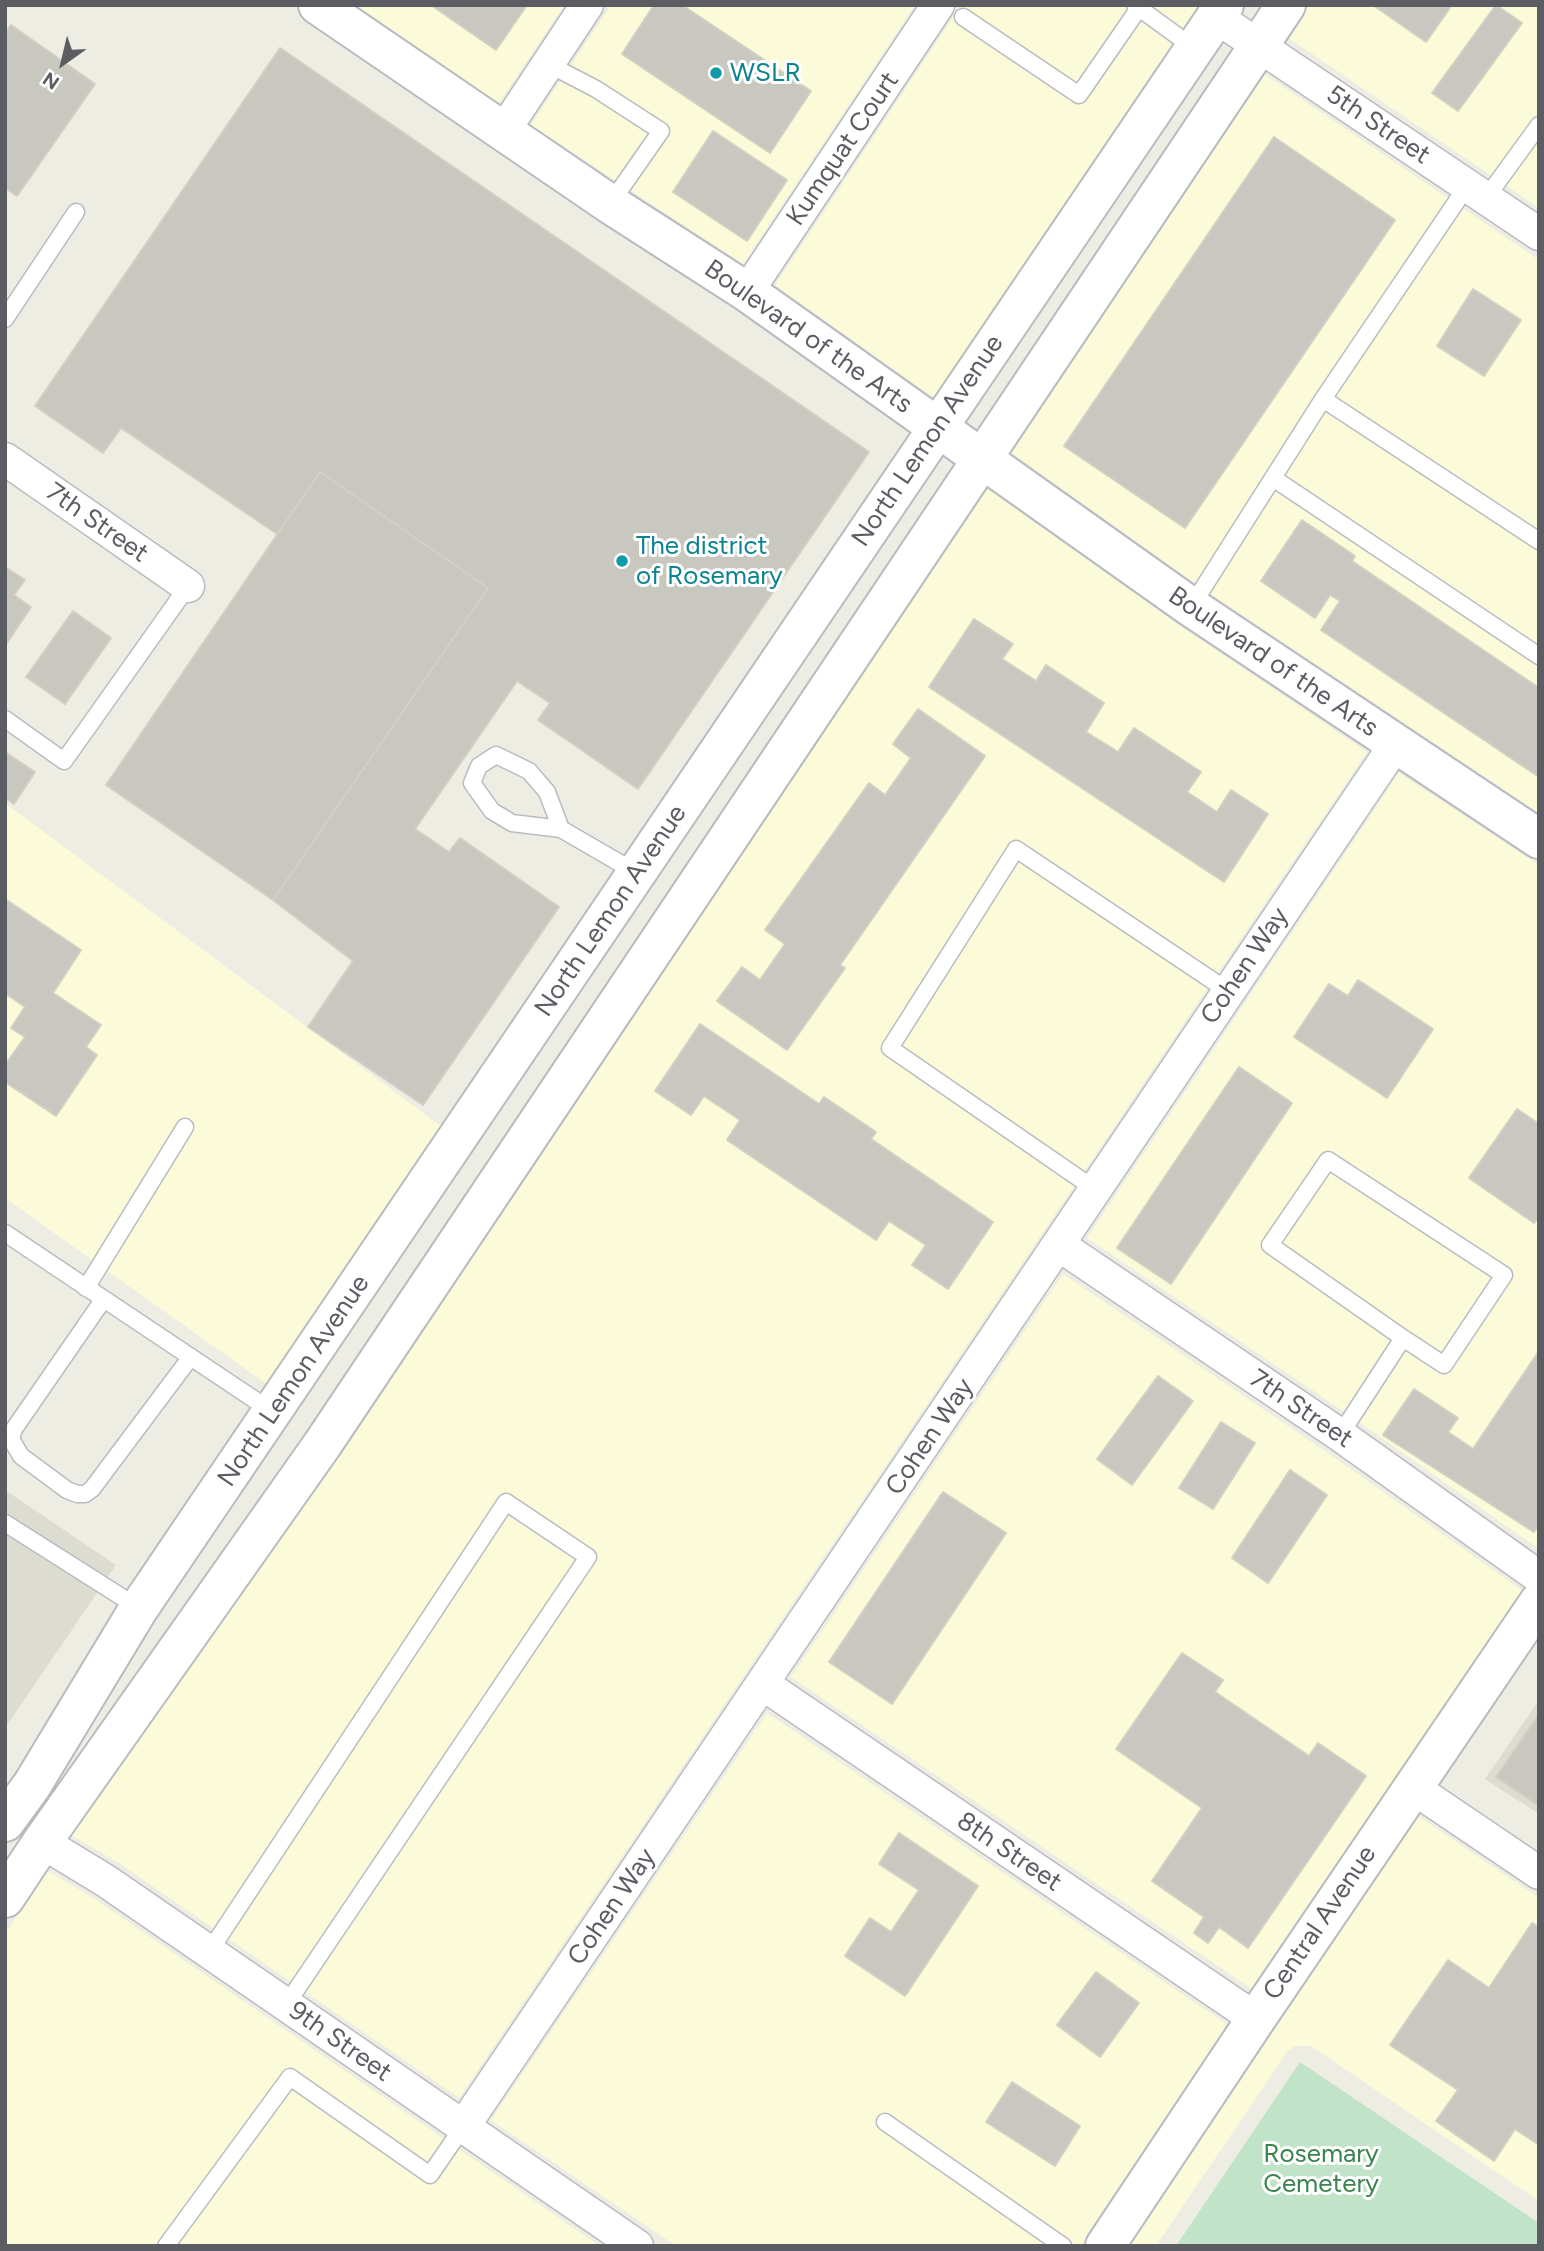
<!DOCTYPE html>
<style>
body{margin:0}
#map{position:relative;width:1544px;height:2251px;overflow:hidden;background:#edede3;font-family:Figtree,sans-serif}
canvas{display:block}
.frame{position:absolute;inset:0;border:7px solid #5b5d63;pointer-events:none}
.north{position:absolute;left:28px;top:28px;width:70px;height:70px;-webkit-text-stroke:5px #fff;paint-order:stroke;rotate:214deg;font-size:19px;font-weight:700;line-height:28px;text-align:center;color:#5b5d63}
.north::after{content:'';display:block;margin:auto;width:24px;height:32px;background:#5b5d63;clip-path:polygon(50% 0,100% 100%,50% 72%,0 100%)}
</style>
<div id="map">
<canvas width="1544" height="2251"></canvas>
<div class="frame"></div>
<div class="north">N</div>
</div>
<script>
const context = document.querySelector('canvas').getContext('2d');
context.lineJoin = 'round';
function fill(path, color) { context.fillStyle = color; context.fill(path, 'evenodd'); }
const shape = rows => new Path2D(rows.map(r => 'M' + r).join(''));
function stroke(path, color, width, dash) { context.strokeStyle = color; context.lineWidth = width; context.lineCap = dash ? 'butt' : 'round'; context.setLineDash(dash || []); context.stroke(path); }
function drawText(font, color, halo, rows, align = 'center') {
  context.font = font + ' Figtree,sans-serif'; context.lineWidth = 6; context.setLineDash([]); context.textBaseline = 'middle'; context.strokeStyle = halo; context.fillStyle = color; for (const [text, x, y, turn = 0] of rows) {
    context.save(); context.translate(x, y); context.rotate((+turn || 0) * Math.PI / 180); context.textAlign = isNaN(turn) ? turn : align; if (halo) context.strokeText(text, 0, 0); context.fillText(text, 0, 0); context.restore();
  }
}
const commercial = shape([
 [356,5,564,5,499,103],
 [611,5,915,5,743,264,531,125],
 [961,5,1201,5,934,398,775,285],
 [1309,5,1539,5,1539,208,1287,37],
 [1263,73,1539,260,1539,813,1203,589,1009,451],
 [985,487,1179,625,1367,752,459,2098,119,1863,71,1835,215,1632,350,1438],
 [1399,773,1539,865,1539,1549,1352,1417,1087,1238],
 [5,803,442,1127,268,1385,5,1198],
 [1063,1274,1328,1453,1523,1591,1252,1989,791,1677],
 [767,1713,1228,2025,1081,2246,676,2246,491,2120],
 [1417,1815,1539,1898,1539,2201,1311,2046,1295,2046,1287,2052,1156,2246,1128,2246],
 [46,1870,95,1899,600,2246,5,2246,5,1934]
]);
const education = shape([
 [5,1490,116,1565,5,1728],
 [1539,1700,1539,1814,1485,1779]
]);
const green = shape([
 [1300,2062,1539,2223,1539,2246,1176,2246]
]);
const building = shape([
 [431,5,527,5,496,50,431,5],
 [654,5,682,5,811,91,770,153,622,54,654,5],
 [1373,5,1452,5,1426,42,1373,5],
 [1496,5,1522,23,1458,111,1432,93,1496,5],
 [11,25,95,84,17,196,5,188,5,33,11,25],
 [280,48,869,452,638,789,538,720,550,703,517,681,415,829,449,852,460,838,559,907,423,1105,308,1027,353,961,273,900,488,588,320,472,277,534,121,428,103,453,35,406,280,48],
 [713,131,787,180,747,241,673,192,713,131],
 [1274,137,1395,220,1185,528,1064,446,1274,137],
 [1473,289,1521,320,1484,376,1437,346,1473,289],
 [320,472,488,588,273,900,106,785,320,472],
 [1302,520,1355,556,1352,561,1539,688,1539,777,1321,630,1340,601,1330,595,1315,618,1261,581,1302,520],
 [5,567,25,580,14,595,31,607,5,646,5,567],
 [73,611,111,638,65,704,26,677,73,611],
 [974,619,1013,644,1002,659,1036,681,1046,665,1104,703,1086,732,1118,752,1134,728,1201,772,1187,792,1217,812,1231,790,1268,814,1224,882,929,687,974,619],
 [918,709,985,756,840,965,845,968,787,1050,717,1001,742,967,760,980,785,944,765,930,869,783,885,795,911,758,893,744,918,709],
 [5,752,35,772,14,804,5,798,5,752],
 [5,899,81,950,53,993,101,1025,86,1047,97,1055,56,1116,5,1082,5,1065,25,1037,11,1028,25,1007,5,993,5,899],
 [1358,980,1433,1029,1387,1098,1294,1037,1329,984,1348,996,1358,980],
 [700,1024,819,1104,824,1097,876,1132,871,1139,993,1222,948,1289,912,1265,926,1245,889,1221,876,1240,727,1140,740,1120,704,1096,691,1115,655,1091,700,1024],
 [1239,1067,1292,1103,1171,1284,1117,1248,1239,1067],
 [1517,1109,1539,1124,1539,1217,1534,1223,1469,1178,1517,1109],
 [1539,1351,1539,1525,1534,1532,1383,1435,1414,1389,1458,1418,1448,1432,1473,1449,1539,1351],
 [1158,1376,1193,1401,1132,1485,1097,1459,1158,1376],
 [1221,1422,1255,1443,1213,1509,1179,1488,1221,1422],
 [1290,1470,1327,1495,1268,1583,1232,1558,1290,1470],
 [943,1492,1006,1533,892,1704,829,1662,943,1492],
 [1182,1653,1223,1680,1215,1692,1309,1756,1318,1743,1366,1776,1248,1948,1219,1927,1208,1943,1194,1933,1204,1917,1152,1881,1202,1808,1116,1749,1182,1653],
 [1539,1714,1539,1806,1496,1777,1539,1714],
 [899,1833,978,1886,905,1996,845,1956,870,1918,891,1932,919,1890,879,1864,899,1833],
 [1532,1923,1539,1927,1539,2145,1515,2129,1494,2161,1436,2121,1458,2090,1390,2045,1448,1960,1489,1988,1532,1923],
 [1096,1972,1139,2003,1100,2057,1057,2025,1096,1972],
 [1012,2082,1080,2126,1055,2166,986,2122,1012,2082]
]);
const lane = shape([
 [1135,5,1194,48],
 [963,17,1079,95,1139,8],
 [548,64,596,89,661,131,610,204],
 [1486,198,1539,125],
 [5,319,76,212],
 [1323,399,1539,541],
 [1273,478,1539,656],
 [1191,607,1323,399,1467,186],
 [5,719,64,761,188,586],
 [561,829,547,792,529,771,496,755,479,766,472,783,492,811,512,823,561,829,637,873],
 [1096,1190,890,1048,1016,849,1228,991],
 [5,1233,273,1412],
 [86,1288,185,1127],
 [103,1300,14,1429,11,1439,21,1456,67,1490,77,1494,85,1494,92,1489,190,1358],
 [1340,1435,1403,1338,1444,1365,1504,1275,1328,1160,1270,1245,1403,1338],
 [5,1523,139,1608],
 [209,1952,506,1502,588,1557,286,2005],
 [885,2122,1063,2246],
 [166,2246,290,2077,430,2175,463,2127]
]);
const street = shape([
 [1216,17,1539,234],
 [503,132,587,5],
 [747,292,938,5],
 [5,459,188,586],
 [1059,1245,1340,1435,1539,1577],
 [763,1684,1256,2019],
 [1412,1787,1539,1873],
 [42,1842,106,1881,637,2246],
 [463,2127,1395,745]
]);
const secondary = shape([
 [318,5,610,204,747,292,1191,607,1539,839],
 [5,1822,32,1785,139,1608,1224,5],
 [5,1898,42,1842,322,1445,1286,5],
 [1105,2246,1256,2019,1539,1602]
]);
const markers = [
 [716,73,7,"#0f9aa8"],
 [622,561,7,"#0f9aa8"]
];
const cultureNames = [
 ["WSLR",730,73],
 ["The district",636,546],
 ["of Rosemary",636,576]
];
const streetNames = [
 ["5th Street",1378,125,34],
 ["Kumquat Court",843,149,-56],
 ["Boulevard of the Arts",808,337,35],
 ["North Lemon Avenue",928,441,-56],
 ["7th Street",97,523,35],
 ["Boulevard of the Arts",1273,662,34],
 ["North Lemon Avenue",611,911,-56],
 ["Cohen Way",1245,966,-56],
 ["North Lemon Avenue",294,1381,-56],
 ["7th Street",1301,1409,34],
 ["Cohen Way",930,1437,-56],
 ["8th Street",1009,1852,34],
 ["Cohen Way",612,1907,-56],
 ["Central Avenue",1320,1923,-56],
 ["9th Street",340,2042,35]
];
const parkNames = [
 ["Rosemary",1321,2154],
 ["Cemetery",1321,2184]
];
fill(commercial, '#fbfbd9');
fill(education, '#dddcd1');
fill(green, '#c1e3c8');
fill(building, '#c8c7c0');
stroke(building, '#d1d0c2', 2);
stroke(lane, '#babbc1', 19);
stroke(street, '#babbc1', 35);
stroke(secondary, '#b9bac0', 42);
stroke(lane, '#fff', 16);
stroke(street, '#fff', 32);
stroke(secondary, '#fff', 38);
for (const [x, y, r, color] of markers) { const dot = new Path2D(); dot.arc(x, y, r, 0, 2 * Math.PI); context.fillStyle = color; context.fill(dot); stroke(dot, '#fff', 2.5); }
drawText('26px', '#0d838f', '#fff', cultureNames, 'left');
drawText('26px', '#5b5d63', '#fff', streetNames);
drawText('26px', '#3a834e', '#fff', parkNames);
</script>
